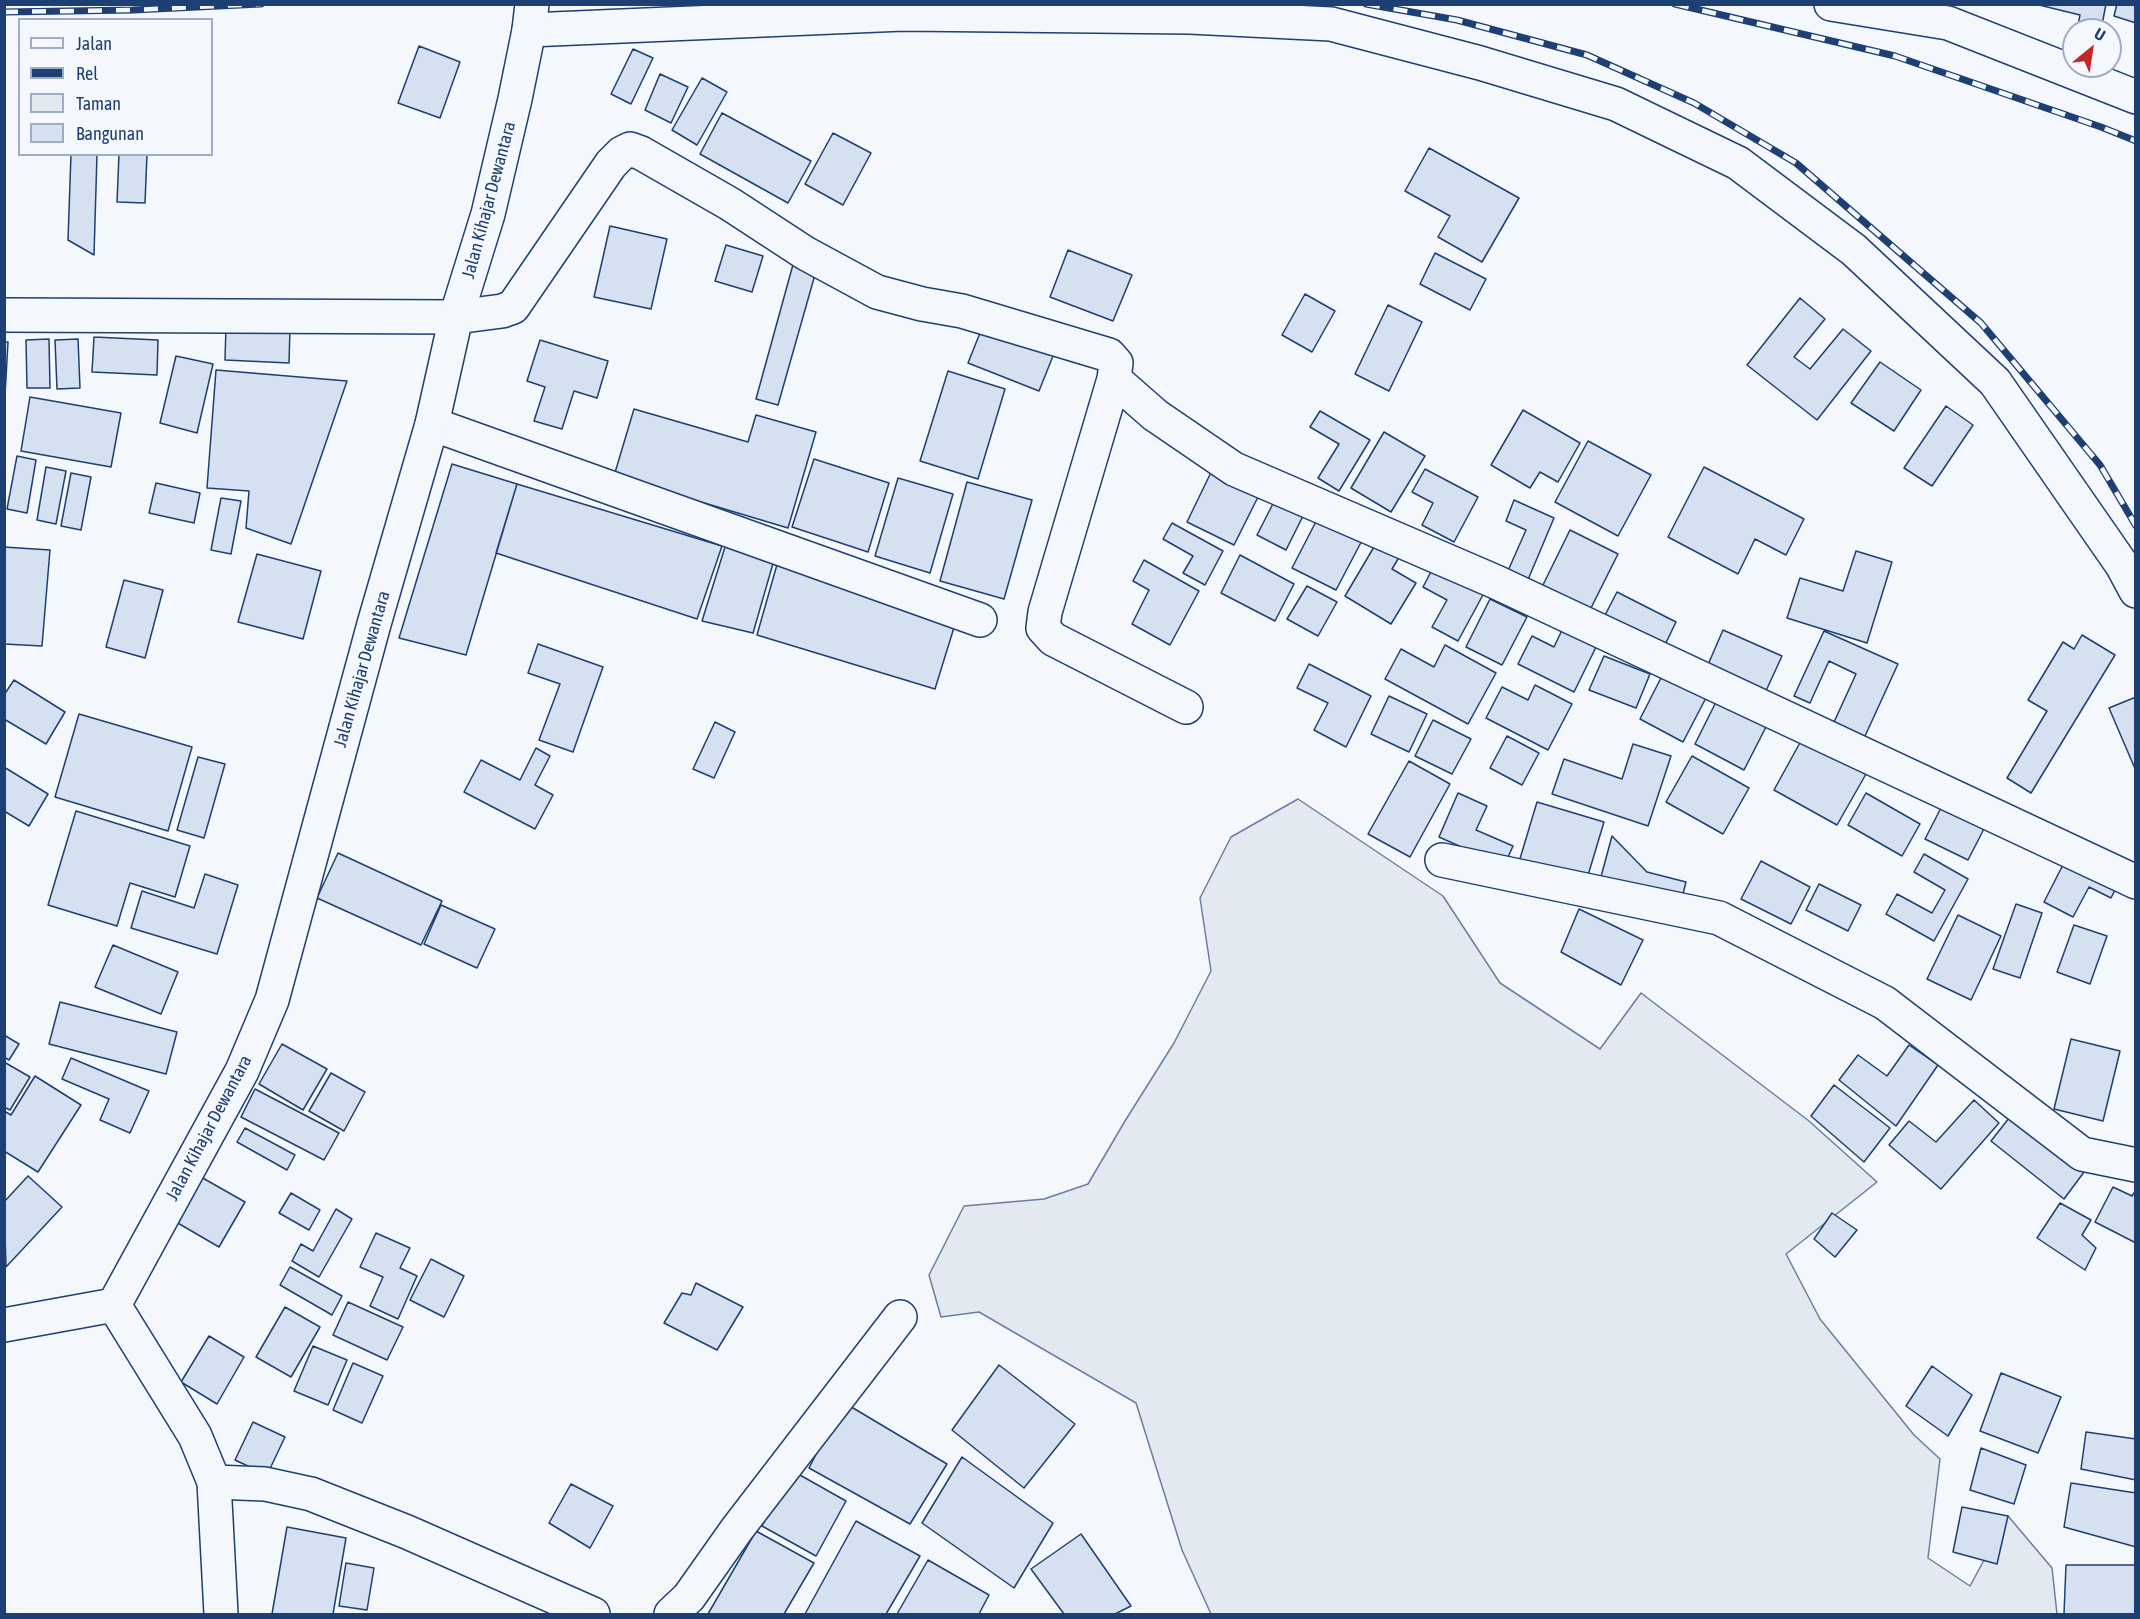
<!DOCTYPE html>
<style>
body{margin:0}
#map{position:relative;width:2140px;height:1619px;overflow:hidden;background:#f4f7fb;font-family:"Asap Condensed",sans-serif}
canvas{display:block}
.frame{position:absolute;inset:0;border:6px solid #1d3f73;pointer-events:none}
.legend{position:absolute;left:18px;top:18px;width:195px;height:138px;box-sizing:border-box;background:#f4f7fb;border:2px solid #9eadc5;margin:0;padding:8px 10px;list-style:none;font-size:18px;color:#1d3f73}
.legend li{display:flex;align-items:center;gap:12px;height:30px}
.legend b{width:30px;border:2px solid #9eadc5}
.north{position:absolute;left:2062px;top:18px;width:60px;height:60px;box-sizing:border-box;background:#f4f7fb;border:2px solid #9eadc5;border-radius:50%;rotate:30deg;font-size:16px;font-weight:700;line-height:24px;text-align:center;color:#1d3f73}
.north::after{content:'';display:block;margin:auto;width:21px;height:27px;background:#c62828;clip-path:polygon(50% 0,100% 100%,50% 72%,0 100%)}
</style>
<div id="map">
<canvas width="2140" height="1619"></canvas>
<div class="frame"></div>
<ul class="legend">
<li><b style="height:8px;background:#f4f7fb"></b>Jalan</li>
<li><b style="height:8px;background:#1d3f73"></b>Rel</li>
<li><b style="height:16px;background:#e3e9f0"></b>Taman</li>
<li><b style="height:16px;background:#d5e0f0"></b>Bangunan</li>
</ul>
<div class="north">U</div>
</div>
<script>
const context = document.querySelector('canvas').getContext('2d');
context.lineJoin = 'round';
function fill(path, color) { context.fillStyle = color; context.fill(path, 'evenodd'); }
const shape = rows => new Path2D(rows.map(r => 'M' + r).join(''));
function stroke(path, color, width, dash) { context.strokeStyle = color; context.lineWidth = width; context.lineCap = dash ? 'butt' : 'round'; context.setLineDash(dash || []); context.stroke(path); }
function drawText(font, color, halo, rows, align = 'center') {
  context.font = font + ' "Asap Condensed",sans-serif'; context.lineWidth = 4.5; context.setLineDash([]); context.textBaseline = 'middle'; context.strokeStyle = halo; context.fillStyle = color; for (const [text, x, y, turn = 0] of rows) {
    context.save(); context.translate(x, y); context.rotate((+turn || 0) * Math.PI / 180); context.textAlign = isNaN(turn) ? turn : align; if (halo) context.strokeText(text, 0, 0); context.fillText(text, 0, 0); context.restore();
  }
}
const green = shape([
 [1298,799,1443,896,1500,983,1600,1049,1641,993,1809,1121,1877,1182,1786,1254,1820,1319,1914,1435,1940,1459,1928,1558,1970,1586,2008,1516,2052,1568,2057,1614,1211,1614,1182,1550,1136,1403,979,1312,941,1317,929,1275,964,1206,1044,1199,1088,1184,1125,1121,1174,1043,1211,971,1200,898,1231,837,1298,799]
]);
const building = shape([
 [2035,4,2106,4,2101,30,2077,30,2080,15,2035,4],
 [2117,4,2136,4,2136,23,2114,16,2117,4],
 [419,46,460,62,440,118,398,103,419,46],
 [633,49,653,58,631,104,611,94,633,49],
 [660,74,688,87,671,123,645,110,660,74],
 [702,78,727,92,697,145,672,130,702,78],
 [722,113,811,161,788,203,700,154,722,113],
 [833,133,871,153,843,205,805,184,833,133],
 [1429,148,1519,198,1482,262,1438,237,1450,216,1405,191,1429,148],
 [71,154,97,154,94,255,68,240,71,154],
 [119,154,147,154,145,203,117,202,119,154],
 [610,226,667,239,651,309,594,297,610,226],
 [726,245,763,256,752,292,715,281,726,245],
 [797,250,820,257,778,405,756,399,797,250],
 [1068,250,1132,275,1113,321,1050,297,1068,250],
 [1435,253,1486,279,1470,310,1420,284,1435,253],
 [1305,294,1335,311,1312,352,1282,335,1305,294],
 [1800,298,1825,319,1794,357,1810,369,1843,329,1871,351,1817,420,1747,365,1800,298],
 [1388,305,1422,322,1389,391,1355,374,1388,305],
 [986,318,1057,346,1039,391,968,363,986,318],
 [226,325,290,328,289,363,225,360,226,325],
 [94,337,158,340,157,375,92,372,94,337],
 [49,339,50,388,27,388,26,340,49,339],
 [78,339,80,388,57,389,55,340,78,339],
 [540,340,608,361,597,398,574,391,562,429,534,421,545,387,527,381,540,340],
 [4,342,8,342,4,414,4,342],
 [176,356,213,364,197,433,160,423,176,356],
 [1880,362,1921,390,1894,431,1851,403,1880,362],
 [216,370,347,381,291,544,246,528,249,491,207,488,216,370],
 [948,371,1005,389,978,479,920,461,948,371],
 [30,397,121,413,111,467,21,451,30,397],
 [1946,406,1973,425,1932,486,1904,468,1946,406],
 [634,409,748,442,756,415,816,432,788,528,614,476,634,409],
 [1523,410,1580,443,1558,482,1540,472,1530,488,1491,465,1523,410],
 [1320,411,1370,440,1339,491,1318,478,1339,444,1310,427,1320,411],
 [1384,432,1425,456,1391,512,1351,488,1384,432],
 [1588,441,1651,475,1618,536,1555,502,1588,441],
 [17,456,36,460,27,513,7,509,17,456],
 [814,459,889,483,868,552,792,527,814,459],
 [1217,460,1265,483,1234,545,1187,522,1217,460],
 [452,464,517,484,466,655,399,638,452,464],
 [46,467,66,471,56,524,37,520,46,467],
 [1704,467,1804,519,1786,555,1755,539,1738,574,1668,537,1704,467],
 [1425,469,1478,497,1454,542,1422,525,1433,503,1412,492,1425,469],
 [71,473,91,477,81,530,61,526,71,473],
 [898,478,953,494,930,573,875,556,898,478],
 [967,482,1032,500,1004,599,940,581,967,482],
 [156,483,200,493,194,523,149,513,156,483],
 [517,484,722,546,697,619,496,553,517,484],
 [1279,492,1308,506,1286,550,1257,535,1279,492],
 [221,498,241,501,231,554,211,550,221,498],
 [1514,500,1554,518,1527,582,1507,573,1526,530,1506,521,1514,500],
 [1323,508,1367,531,1336,590,1292,568,1323,508],
 [1172,523,1223,551,1205,585,1183,573,1193,556,1163,539,1172,523],
 [1570,530,1618,554,1588,614,1540,591,1570,530],
 [1381,535,1404,549,1392,569,1416,583,1391,624,1345,596,1381,535],
 [4,547,50,550,42,646,4,644,4,547],
 [725,547,774,560,753,633,702,621,725,547],
 [1856,551,1892,562,1867,643,1787,618,1800,578,1843,591,1856,551],
 [257,554,321,571,303,639,238,622,257,554],
 [1240,555,1294,584,1275,621,1221,593,1240,555],
 [1144,560,1199,591,1170,645,1132,624,1149,590,1133,581,1144,560],
 [778,561,956,621,935,689,757,635,778,561],
 [1434,566,1484,593,1458,641,1432,627,1447,600,1423,587,1434,566],
 [124,580,163,590,145,658,106,647,124,580],
 [1307,586,1337,602,1318,636,1287,619,1307,586],
 [1617,592,1676,622,1662,651,1602,621,1617,592],
 [1490,599,1527,617,1502,665,1466,647,1490,599],
 [1563,628,1597,645,1574,692,1518,664,1532,636,1554,647,1563,628],
 [1723,630,1782,656,1765,693,1707,667,1723,630],
 [1824,631,1898,664,1860,747,1829,733,1856,674,1829,661,1810,703,1794,696,1824,631],
 [2082,635,2115,655,2031,793,2007,778,2047,711,2028,700,2063,642,2074,649,2082,635],
 [538,644,603,667,573,752,539,740,560,684,528,673,538,644],
 [1445,645,1496,673,1468,724,1385,679,1401,649,1434,667,1445,645],
 [1604,656,1650,674,1636,708,1589,690,1604,656],
 [1309,664,1371,696,1346,747,1314,730,1328,703,1297,688,1309,664],
 [1664,672,1708,694,1683,742,1640,719,1664,672],
 [14,680,65,712,46,744,4,719,4,695,14,680],
 [1535,685,1572,704,1548,750,1486,718,1502,687,1528,700,1535,685],
 [1389,696,1427,714,1409,752,1371,734,1389,696],
 [2136,697,2136,771,2109,708,2136,697],
 [1717,700,1767,725,1744,770,1695,744,1717,700],
 [79,714,192,747,168,831,55,797,79,714],
 [1433,720,1471,739,1452,774,1415,756,1433,720],
 [715,722,735,732,714,778,693,769,715,722],
 [1507,736,1539,753,1522,785,1490,768,1507,736],
 [1802,739,1866,774,1837,825,1774,790,1802,739],
 [1633,744,1671,756,1648,826,1552,794,1564,759,1622,779,1633,744],
 [536,748,550,756,535,785,553,795,535,829,464,792,481,760,520,780,536,748],
 [1692,756,1749,788,1723,834,1666,802,1692,756],
 [198,757,225,764,204,838,177,830,198,757],
 [1409,761,1450,784,1410,857,1368,834,1409,761],
 [4,767,48,794,29,826,4,811,4,767],
 [1458,793,1487,806,1476,830,1513,846,1504,866,1439,837,1458,793],
 [1866,793,1920,824,1902,856,1848,825,1866,793],
 [1537,802,1604,822,1586,882,1519,862,1537,802],
 [1944,802,1987,823,1968,860,1925,839,1944,802],
 [76,811,190,846,175,897,130,883,117,926,48,905,76,811],
 [1612,836,1647,872,1686,882,1680,906,1599,884,1612,836],
 [338,853,442,901,421,945,317,898,338,853],
 [1924,854,1968,879,1934,941,1886,914,1897,894,1932,913,1945,890,1914,872,1924,854],
 [2068,855,2119,882,2111,898,2089,887,2073,917,2044,902,2068,855],
 [1761,861,1810,887,1791,924,1741,899,1761,861],
 [205,874,238,885,217,954,131,928,142,891,194,908,205,874],
 [1819,884,1861,905,1848,931,1806,910,1819,884],
 [2016,904,2042,913,2020,978,1993,969,2016,904],
 [441,905,495,929,477,968,424,944,441,905],
 [1579,909,1643,940,1621,985,1561,952,1579,909],
 [1958,915,2001,936,1971,1000,1927,979,1958,915],
 [2074,925,2107,936,2090,984,2057,972,2074,925],
 [113,945,178,972,161,1014,95,987,113,945],
 [60,1002,177,1032,166,1074,49,1044,60,1002],
 [4,1035,19,1044,9,1060,4,1057,4,1035],
 [2071,1039,2120,1051,2103,1121,2054,1109,2071,1039],
 [282,1044,327,1069,303,1110,259,1084,282,1044],
 [1909,1045,1938,1065,1896,1126,1839,1080,1858,1055,1887,1076,1909,1045],
 [71,1058,149,1091,130,1133,100,1120,109,1099,62,1079,71,1058],
 [4,1062,30,1077,10,1110,4,1107,4,1062],
 [331,1073,365,1092,344,1131,309,1111,331,1073],
 [35,1076,81,1105,38,1172,4,1151,4,1111,11,1115,35,1076],
 [1834,1085,1890,1128,1864,1162,1811,1116,1834,1085],
 [255,1089,339,1133,324,1160,241,1117,255,1089],
 [1974,1100,1999,1123,1941,1189,1889,1145,1909,1121,1936,1142,1974,1100],
 [2013,1113,2087,1168,2064,1199,1991,1141,2013,1113],
 [245,1128,295,1155,287,1170,237,1142,245,1128],
 [28,1176,62,1207,6,1267,4,1202,28,1176],
 [201,1177,245,1202,219,1247,176,1222,201,1177],
 [2113,1187,2132,1196,2136,1190,2136,1243,2095,1222,2113,1187],
 [291,1193,320,1210,309,1230,279,1213,291,1193],
 [2060,1203,2091,1220,2082,1235,2096,1248,2085,1270,2037,1238,2060,1203],
 [336,1209,352,1219,319,1277,292,1261,301,1244,313,1251,336,1209],
 [1832,1213,1857,1230,1835,1257,1814,1239,1832,1213],
 [376,1233,410,1248,400,1268,417,1276,398,1319,370,1306,383,1277,360,1267,376,1233],
 [431,1259,464,1276,444,1317,410,1300,431,1259],
 [290,1267,342,1296,332,1315,280,1285,290,1267],
 [696,1283,743,1307,717,1350,664,1323,682,1293,691,1295,696,1283],
 [348,1302,403,1327,387,1360,333,1335,348,1302],
 [285,1307,320,1327,291,1377,256,1357,285,1307],
 [209,1336,244,1357,217,1404,181,1382,209,1336],
 [313,1346,347,1360,328,1405,294,1391,313,1346],
 [353,1363,383,1376,362,1423,333,1410,353,1363],
 [999,1365,1075,1424,1024,1488,952,1430,999,1365],
 [1932,1366,1972,1395,1948,1436,1906,1406,1932,1366],
 [2001,1373,2061,1397,2038,1453,1980,1431,2001,1373],
 [843,1402,947,1464,910,1524,809,1468,843,1402],
 [253,1422,285,1437,267,1475,235,1460,253,1422],
 [2086,1432,2136,1439,2136,1480,2081,1469,2086,1432],
 [1981,1448,2026,1465,2014,1504,1970,1490,1981,1448],
 [962,1457,1053,1523,1014,1588,922,1523,962,1457],
 [791,1470,846,1501,816,1556,762,1526,791,1470],
 [2071,1483,2136,1493,2136,1547,2064,1527,2071,1483],
 [571,1484,613,1506,590,1548,549,1523,571,1484],
 [1962,1507,2008,1516,1997,1564,1953,1552,1962,1507],
 [856,1521,920,1556,886,1614,805,1614,856,1521],
 [287,1527,346,1538,333,1614,272,1614,287,1527],
 [756,1531,814,1563,784,1614,708,1614,756,1531],
 [1081,1534,1131,1606,1115,1614,1064,1614,1031,1569,1081,1534],
 [928,1560,989,1595,979,1614,897,1614,928,1560],
 [346,1563,374,1568,367,1610,339,1606,346,1563],
 [2066,1565,2136,1565,2136,1614,2064,1614,2066,1565]
]);
const minor = shape([
 [1831,4,1948,23,2136,97],
 [529,30,903,14,1190,17,1331,24,1480,63,1616,104,1738,163,1854,250,1995,382,2122,565,2136,591],
 [4,315,456,317,502,311,513,307,611,164,622,153,630,149,641,153,730,204,805,253,877,292,922,304,962,311,1109,355,1116,363,1114,379,1155,415,1234,469,1496,582,2136,882],
 [1114,379,1045,612,1043,628,1053,639,1186,707],
 [432,424,980,620],
 [1442,860,1719,918,1885,1003,2082,1154,2136,1165],
 [214,1482,265,1484,311,1494,407,1532,593,1614],
 [671,1614,689,1597,737,1529,900,1317]
]);
const major = shape([
 [114,1305,242,1071,272,1000,374,624,432,424,456,317,488,214,515,99,529,30,532,4],
 [114,1305,195,1436,214,1482,221,1614],
 [4,1325,114,1305]
]);
const rail = shape([
 [1366,4,1457,20,1587,55,1694,103,1796,163,1981,323,2100,465,2136,526],
 [1675,4,1895,56,2101,127,2136,141],
 [4,12,133,10,261,4]
]);
const streetNames = [
 ["Jalan Kihajar Dewantara",489,200,-75],
 ["Jalan Kihajar Dewantara",362,669,-74],
 ["Jalan Kihajar Dewantara",209,1128,-62]
];
fill(green, '#e3e9f0');
stroke(green, '#687fa3', 1.5);
fill(building, '#d5e0f0');
stroke(building, '#1d3f73', 1.5);
stroke(minor, '#1d3f73', 36);
stroke(major, '#1d3f73', 36);
stroke(minor, '#f4f7fb', 33);
stroke(major, '#f4f7fb', 33);
stroke(rail, '#1d3f73', 7);
stroke(rail, '#f4f7fb', 4.5, [14]);
drawText('18px', '#1d3f73', '#f4f7fb', streetNames);
</script>
